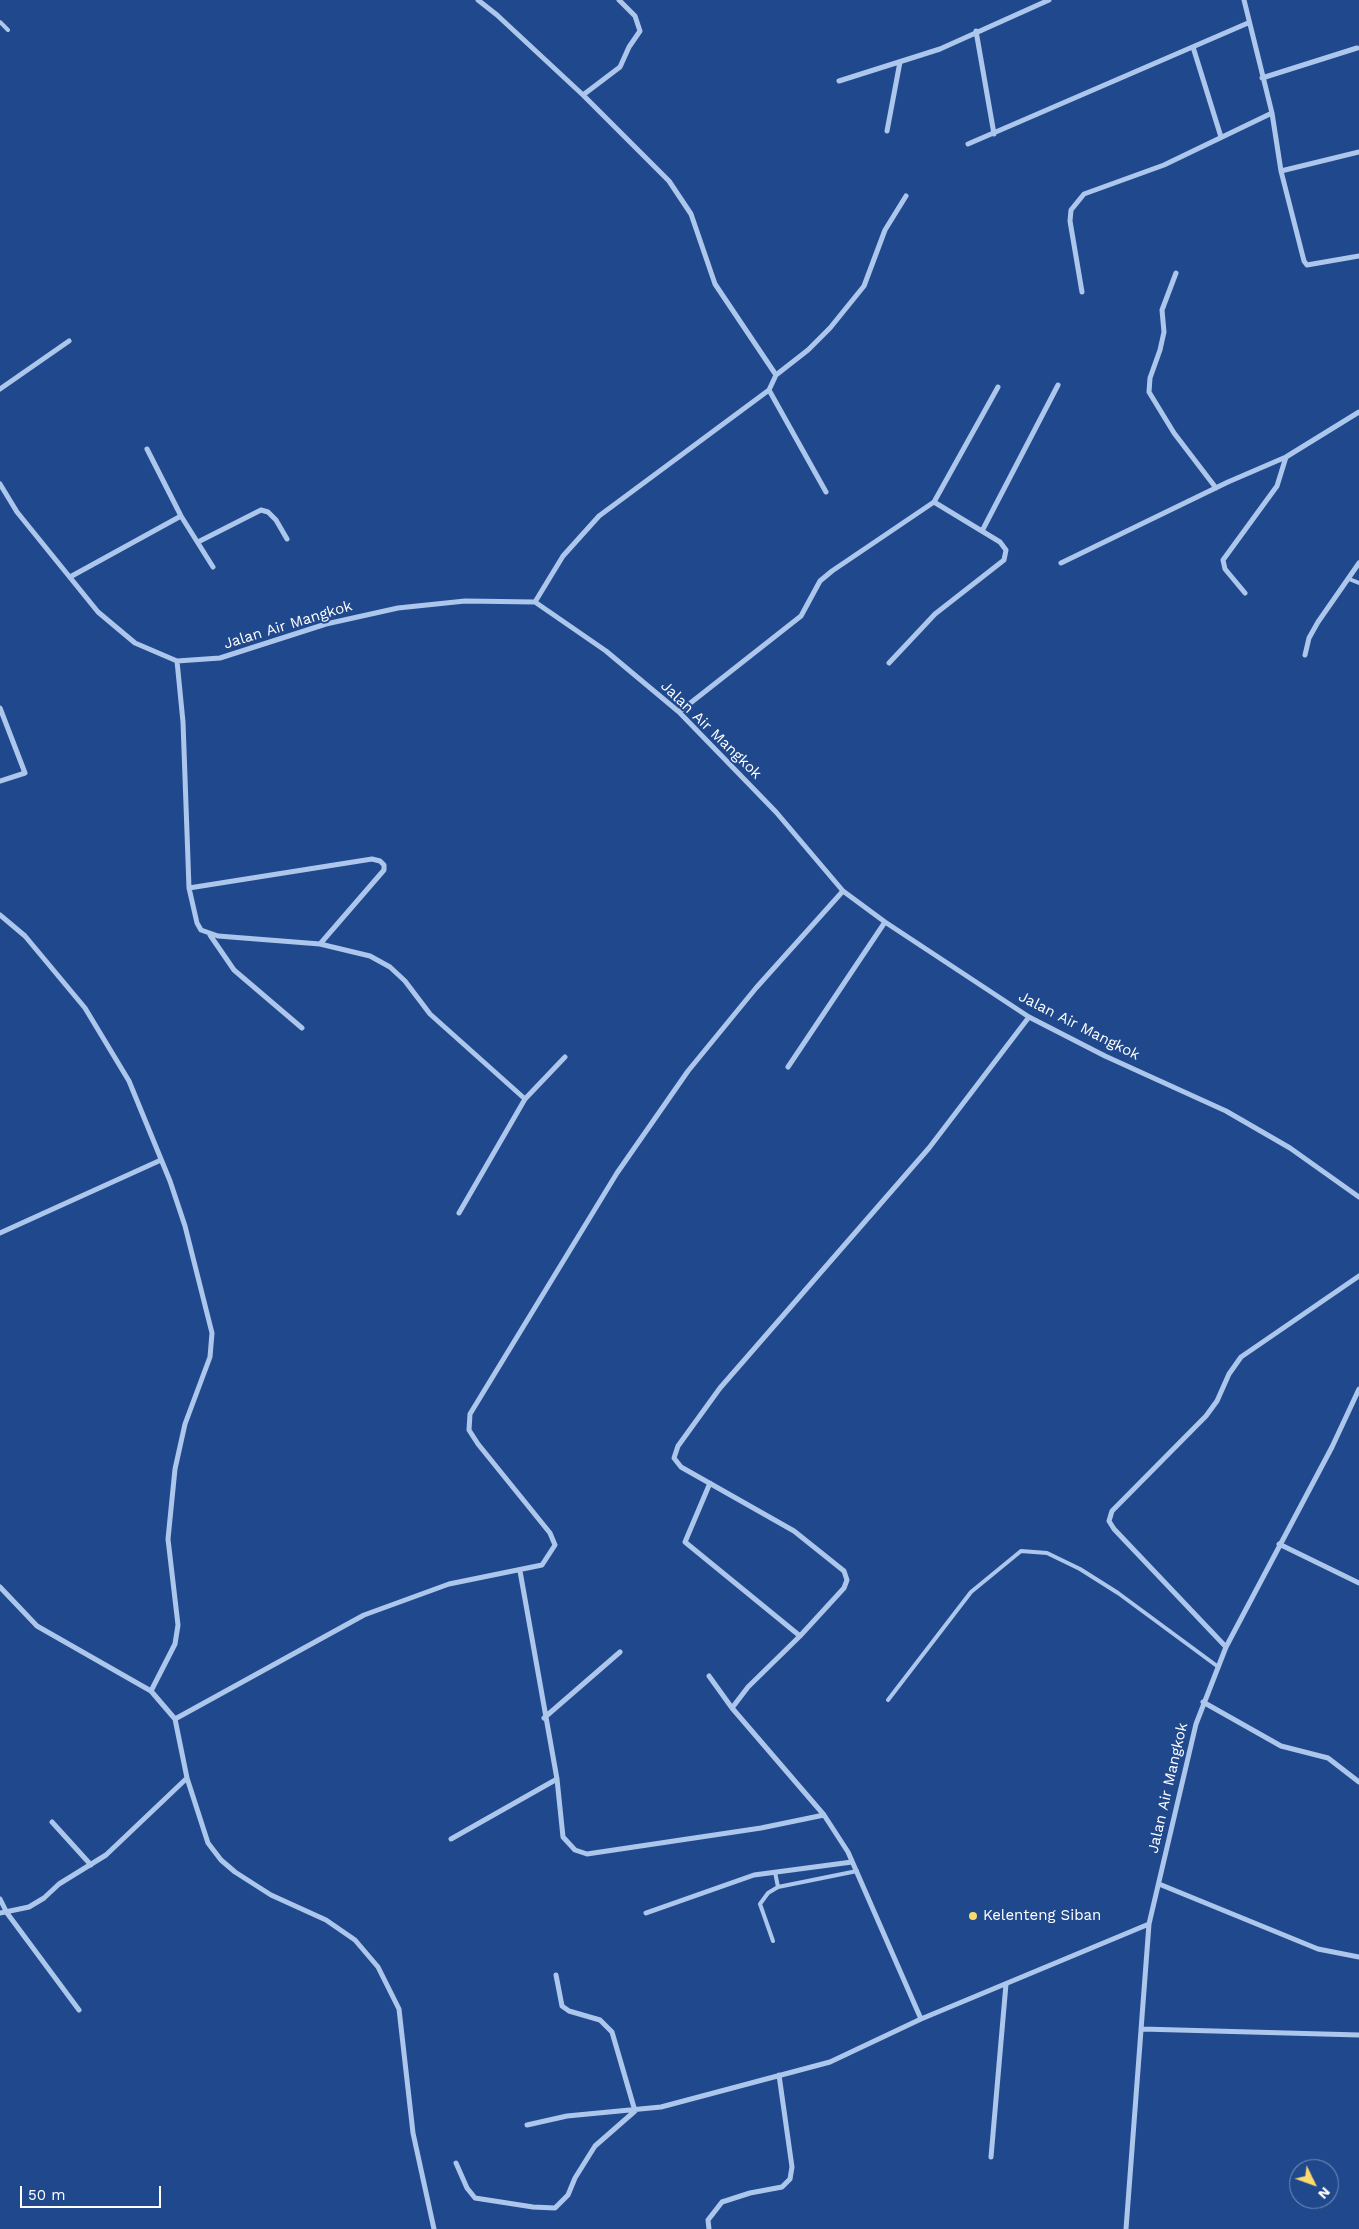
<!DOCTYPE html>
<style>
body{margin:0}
#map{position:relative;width:1359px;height:2229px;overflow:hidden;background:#20498d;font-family:"Work Sans",sans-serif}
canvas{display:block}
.north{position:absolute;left:1289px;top:2159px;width:50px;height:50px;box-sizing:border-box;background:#20498d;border:1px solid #7992bb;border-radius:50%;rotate:132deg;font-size:14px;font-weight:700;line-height:20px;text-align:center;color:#fff}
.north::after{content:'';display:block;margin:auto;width:18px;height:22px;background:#fad96e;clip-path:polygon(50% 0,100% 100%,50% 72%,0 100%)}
.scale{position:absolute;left:20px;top:2186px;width:141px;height:22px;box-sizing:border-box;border:2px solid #fff;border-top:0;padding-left:6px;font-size:15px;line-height:18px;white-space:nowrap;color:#fff;-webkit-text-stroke:4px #20498d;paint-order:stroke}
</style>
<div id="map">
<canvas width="1359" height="2229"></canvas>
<div class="north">N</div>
<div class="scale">50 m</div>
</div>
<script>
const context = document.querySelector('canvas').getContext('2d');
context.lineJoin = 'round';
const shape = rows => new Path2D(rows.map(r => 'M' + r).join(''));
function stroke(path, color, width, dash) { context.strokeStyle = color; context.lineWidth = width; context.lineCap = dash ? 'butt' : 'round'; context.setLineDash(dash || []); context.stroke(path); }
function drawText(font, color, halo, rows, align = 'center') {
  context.font = font + ' "Work Sans",sans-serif'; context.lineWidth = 4; context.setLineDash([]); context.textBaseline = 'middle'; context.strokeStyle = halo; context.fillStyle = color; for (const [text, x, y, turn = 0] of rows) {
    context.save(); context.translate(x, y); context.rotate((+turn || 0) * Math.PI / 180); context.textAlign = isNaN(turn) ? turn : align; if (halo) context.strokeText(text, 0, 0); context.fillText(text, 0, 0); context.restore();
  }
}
const lane = shape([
 [0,22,8,30],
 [1349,579,1359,583],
 [888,1700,971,1592,1021,1551,1047,1553,1080,1569,1118,1593,1217,1666],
 [775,1872,778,1887,857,1871],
 [773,1941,760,1904,768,1893,778,1887]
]);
const street = shape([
 [478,0,497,15,583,95,669,181,691,214,715,284,776,375,769,390,599,516,563,556,535,602],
 [1244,0,1272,113,1281,171,1304,261,1307,265,1359,256],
 [976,31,994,134],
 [1193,47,1221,137],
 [1262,78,1357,48],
 [839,81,940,49,1049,0],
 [583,95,620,67,629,47,640,31,635,16,619,0],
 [887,131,900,62],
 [968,144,1248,23],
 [1281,171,1359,152],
 [1176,273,1162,310,1164,332,1160,350,1150,378,1149,392,1174,433,1216,488],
 [1082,292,1070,221,1071,210,1084,194,1164,165,1272,113],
 [776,375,808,350,830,328,864,286,885,230,906,196],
 [0,389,69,341],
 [769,390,826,492],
 [147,449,181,516,213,567],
 [0,484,17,512,98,612,135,643,177,661,220,658,326,624,398,608,465,601,535,602,606,651,679,712,776,812,843,891,885,922,1029,1017,1105,1056,1226,1111,1290,1148,1359,1197],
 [982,531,1058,385],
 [198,542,261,510,268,512,276,520,287,539],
 [1061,563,1228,482,1286,457,1359,412],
 [70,577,181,516],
 [1245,593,1225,569,1223,560,1277,486,1286,457],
 [1305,655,1309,638,1318,622,1359,563],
 [177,661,183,722,189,888,197,923,201,930,218,936,320,944,370,956,390,967,405,981,430,1014,525,1099],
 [889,663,935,614,1004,560,1006,550,1000,542,934,502],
 [0,708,25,773,0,781],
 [679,712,801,616,820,581,832,571,934,502,998,387],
 [189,888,372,859,380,861,384,865,384,870,320,944],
 [0,915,25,936,85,1008,129,1081,170,1181,185,1226,212,1333,210,1357,185,1424,175,1469,168,1539,178,1625,175,1644,151,1691],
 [210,935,234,970,302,1028],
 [788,1067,885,922],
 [459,1213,525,1099,565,1057],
 [0,1233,161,1160],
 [710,1483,685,1542,800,1636],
 [1279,1544,1359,1583],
 [520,1571,557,1779,563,1837,575,1850,587,1854,761,1828,824,1815],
 [0,1587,37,1626,151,1691,175,1719,187,1778,208,1843,221,1860,235,1872,271,1895,326,1920,355,1940,378,1967,399,2009,413,2133,434,2229],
 [1226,1647,1114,1529,1109,1521,1112,1511,1206,1416,1217,1401,1229,1374,1241,1357,1359,1276],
 [709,1676,732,1708],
 [1203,1702,1281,1746,1328,1758,1359,1782],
 [544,1718,620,1652],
 [175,1719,364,1615,449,1584,542,1565,555,1545,550,1533,478,1444,469,1430,470,1414,617,1173,688,1071,756,988,843,891],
 [52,1822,91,1865],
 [451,1839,557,1779],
 [1159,1884,1318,1949,1359,1957],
 [0,1899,7,1913,79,2010],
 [0,1913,29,1907,44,1898,59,1884,106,1855,187,1778],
 [646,1913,754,1875,852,1862],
 [921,2019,848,1852,824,1815,732,1708,748,1687,800,1636,844,1588,847,1580,844,1571,794,1531,681,1467,674,1458,678,1446,720,1388,929,1148,1029,1017],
 [1142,2029,1359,2035],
 [527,2125,567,2116,661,2107,830,2062,921,2019,1149,1924],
 [991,2157,1006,1984],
 [456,2163,467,2188,475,2198,533,2207,555,2208,568,2195,575,2178,595,2146,635,2111,612,2032,600,2020,569,2011,562,2006,556,1975],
 [709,2229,708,2220,722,2202,750,2193,782,2187,790,2179,792,2167,779,2075],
 [1126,2229,1149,1924,1196,1724,1226,1647,1332,1447,1359,1389]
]);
const markers = [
 [973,1916,5,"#fad96e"]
];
const streetNames = [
 ["Jalan Air Mangkok",288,625,-17],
 ["Jalan Air Mangkok",711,730,44],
 ["Jalan Air Mangkok",1079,1026,27],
 ["Jalan Air Mangkok",1168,1788,-77]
];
const poiNames = [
 ["Kelenteng Siban",983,1916]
];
stroke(lane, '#adc6ec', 4);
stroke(street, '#adc6ec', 5);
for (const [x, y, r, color] of markers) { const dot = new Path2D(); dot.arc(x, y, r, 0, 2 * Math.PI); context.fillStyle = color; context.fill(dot); stroke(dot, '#20498d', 2); }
drawText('15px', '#fff', '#20498d', streetNames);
drawText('15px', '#fff', '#20498d', poiNames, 'left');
</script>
